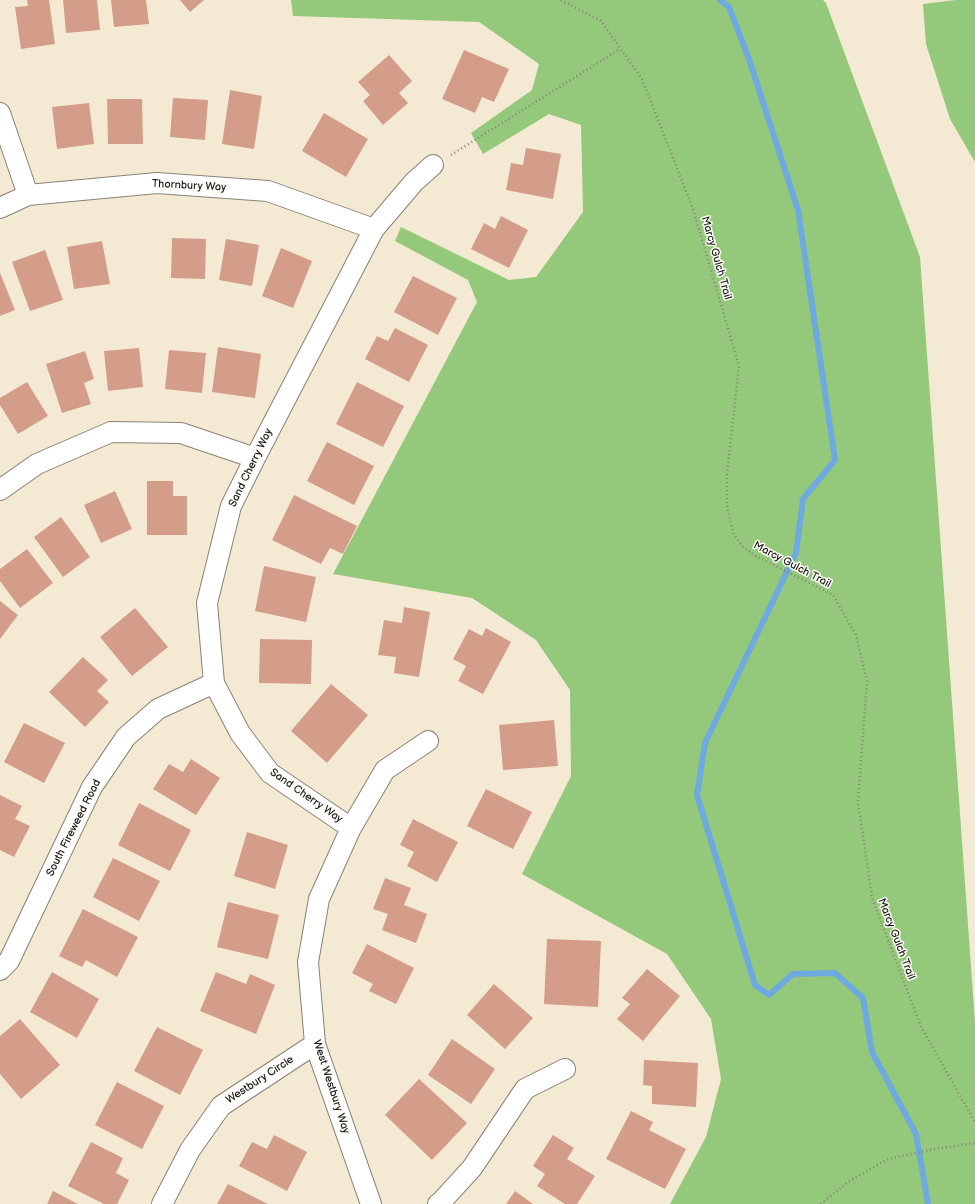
<!DOCTYPE html>
<style>
body{margin:0}
canvas{display:block;background:#f4ead3}
</style>
<canvas width="975" height="1204"></canvas>
<script>
const context = document.querySelector('canvas').getContext('2d');
context.lineJoin = 'round';
function fill(path, color) { context.fillStyle = color; context.fill(path, 'evenodd'); }
const shape = rows => new Path2D(rows.map(r => 'M' + r).join(''));
function stroke(path, color, width, dash) { context.strokeStyle = color; context.lineWidth = width; context.lineCap = dash ? 'butt' : 'round'; context.setLineDash(dash || []); context.stroke(path); }
function drawText(font, color, halo, rows, align = 'center') {
  context.font = font + ' "Balsamiq Sans",sans-serif'; context.lineWidth = 3; context.setLineDash([]); context.textBaseline = 'middle'; context.strokeStyle = halo; context.fillStyle = color; for (const [text, x, y, turn = 0] of rows) {
    context.save(); context.translate(x, y); context.rotate((+turn || 0) * Math.PI / 180); context.textAlign = isNaN(turn) ? turn : align; if (halo) context.strokeText(text, 0, 0); context.fillText(text, 0, 0); context.restore();
  }
}
const green = shape([
 [291,0,823,0,826,3,920,257,975,1022,975,1204,670,1204,706,1137,721,1079,711,1019,667,954,522,874,571,776,570,690,536,640,472,598,333,574,477,302,468,280,395,241,401,227,509,280,536,277,583,212,581,125,549,114,483,154,471,133,532,90,539,64,479,22,293,16],
 [956,0,975,0,975,162,950,119,926,44,923,4]
]);
const stream = shape([
 [720,0,729,7,749,59,798,210,835,460,803,499,796,553,705,743,697,795,755,985,769,995,793,974,835,973,863,998,872,1052,916,1134,928,1204]
]);
const building = shape([
 [27,0,49,0,55,44,21,49,15,7,28,6],
 [63,0,97,0,100,30,66,33],
 [111,0,146,0,149,24,114,27],
 [180,0,204,0,190,12],
 [464,50,509,69,494,102,482,97,475,113,442,99],
 [389,55,412,81,399,93,408,103,383,125,363,101,370,95,358,82],
 [230,90,262,96,254,149,222,144],
 [173,98,208,100,205,140,170,137],
 [107,99,142,99,143,144,108,144],
 [89,103,94,144,57,149,52,107],
 [324,113,368,139,346,177,302,151],
 [526,148,561,154,553,199,506,190,511,163,523,165],
 [501,216,528,230,509,268,471,249,484,223,495,229],
 [172,238,206,239,205,279,171,278],
 [226,239,259,245,252,286,219,280],
 [102,241,110,284,74,289,67,247],
 [281,248,312,261,293,308,262,296],
 [45,250,63,300,30,311,12,262],
 [0,273,15,310,0,316],
 [413,276,457,298,438,335,394,312],
 [395,328,428,345,409,382,365,359,377,336,388,341],
 [218,347,261,354,255,398,212,392],
 [139,348,143,387,108,391,104,351],
 [169,350,206,353,202,393,165,389],
 [85,351,94,379,84,383,91,404,62,413,46,364],
 [27,382,48,416,18,434,0,405,0,398],
 [357,382,404,406,383,447,336,424],
 [327,442,374,466,354,505,307,481],
 [147,481,173,481,173,496,187,496,187,535,147,535],
 [115,491,132,529,101,543,84,505],
 [294,495,357,526,343,554,330,548,321,564,272,540],
 [61,517,90,557,63,577,34,537],
 [27,549,53,583,20,608,0,581,0,569],
 [264,566,316,577,306,622,255,611],
 [0,601,18,615,0,639],
 [404,607,430,612,419,677,394,673,396,657,378,655,384,620,402,623],
 [135,608,168,647,132,676,100,637],
 [486,628,511,642,483,694,458,681,466,666,453,659,469,629,482,636],
 [260,639,312,640,311,684,259,683],
 [83,657,108,680,97,691,109,702,85,727,49,692],
 [331,684,368,715,327,763,291,731],
 [554,720,558,766,503,770,499,725],
 [24,723,65,743,44,783,4,762],
 [191,759,220,778,196,815,153,789,169,764,183,772],
 [486,789,532,812,513,849,467,826],
 [0,795,22,806,15,819,30,826,14,857,0,850],
 [139,803,191,830,170,871,118,845],
 [413,819,458,842,437,882,407,866,414,852,400,845],
 [247,832,288,845,275,889,234,876],
 [113,858,160,881,139,921,93,897],
 [385,878,411,888,404,905,427,914,416,943,382,930,388,914,373,909],
 [228,902,279,915,268,959,217,947],
 [83,909,138,937,117,977,86,960,82,967,59,956],
 [547,939,601,941,598,1007,544,1004],
 [367,944,414,968,396,1004,369,991,373,984,352,973],
 [647,969,680,996,643,1041,617,1019,630,1004,622,998],
 [52,972,99,999,77,1038,30,1012],
 [216,972,246,984,250,974,275,985,256,1034,200,1011],
 [494,984,533,1018,505,1049,467,1015],
 [20,1019,60,1065,21,1099,0,1074,0,1036],
 [157,1027,203,1050,180,1095,134,1071],
 [452,1039,495,1069,471,1104,428,1075],
 [644,1060,698,1063,696,1107,652,1104,652,1086,643,1085],
 [419,1079,467,1123,432,1160,385,1115],
 [117,1082,164,1106,142,1149,95,1125],
 [631,1111,653,1122,649,1130,686,1149,665,1189,606,1159],
 [274,1135,307,1152,287,1191,239,1166,252,1142,267,1149],
 [553,1135,574,1148,567,1159,595,1176,577,1204,565,1204,537,1186,545,1174,533,1166],
 [91,1142,123,1158,116,1173,129,1180,117,1204,104,1204,68,1186],
 [228,1184,268,1204,217,1204],
 [53,1191,78,1204,47,1204],
 [515,1191,533,1204,506,1204]
]);
const path = shape([
 [561,0,601,21,642,79,693,209,739,366,727,474,727,507,734,535,742,546,754,555,833,595,856,635,867,681,858,801,872,898,921,1027,975,1122],
 [451,155,620,49],
 [821,1204,848,1182,888,1159,935,1149,975,1143]
]);
const street = shape([
 [0,113,28,195],
 [0,208,28,195,157,183,268,191,374,229],
 [0,490,37,464,111,432,181,433,255,458],
 [351,828,270,773,240,733,214,683,207,603,231,506,255,458,374,229,414,182,433,165],
 [0,970,9,961,92,787,126,737,158,709,214,683],
 [162,1204,190,1150,221,1106,315,1044],
 [371,1204,315,1044,308,962,319,899,351,828,385,770,428,741],
 [438,1204,440,1203,472,1168,525,1089,565,1069]
]);
const streetNames = [
 ["Thornbury Way",189,186,3],
 ["Marcy Gulch Trail",716,258,74],
 ["Sand Cherry Way",251,468,-64],
 ["Marcy Gulch Trail",792,565,28],
 ["Sand Cherry Way",306,796,35],
 ["South Fireweed Road",74,828,-63],
 ["Marcy Gulch Trail",896,939,69],
 ["Westbury Circle",260,1080,-33],
 ["West Westbury Way",331,1087,72]
];
fill(green, '#94c87a');
stroke(stream, '#6eaadf', 6);
fill(building, '#d39d89');
stroke(street, '#888378', 22);
stroke(path, '#888378', 2.5, [1, 3]);
stroke(street, '#fff', 20);
drawText('11px', '#1c1c1c', '#fdfcf7', streetNames);
</script>
